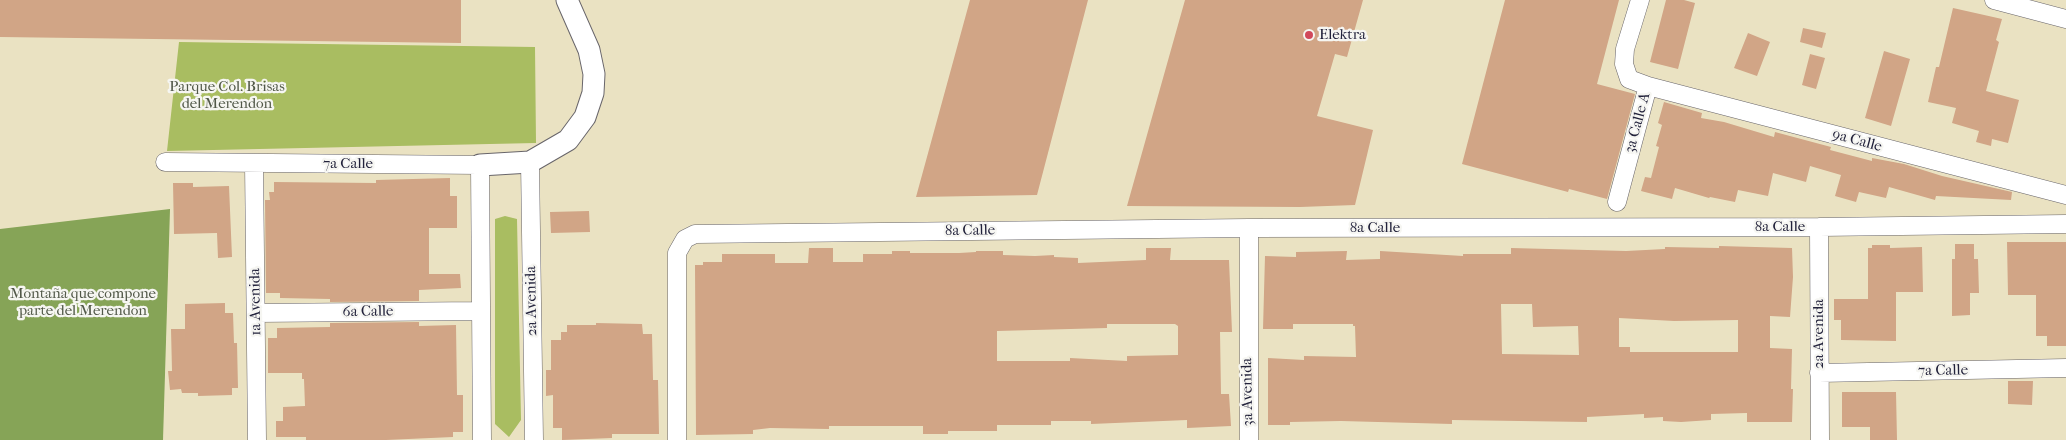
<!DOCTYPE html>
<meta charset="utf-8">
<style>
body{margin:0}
canvas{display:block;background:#eae2c2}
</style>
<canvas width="2066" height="440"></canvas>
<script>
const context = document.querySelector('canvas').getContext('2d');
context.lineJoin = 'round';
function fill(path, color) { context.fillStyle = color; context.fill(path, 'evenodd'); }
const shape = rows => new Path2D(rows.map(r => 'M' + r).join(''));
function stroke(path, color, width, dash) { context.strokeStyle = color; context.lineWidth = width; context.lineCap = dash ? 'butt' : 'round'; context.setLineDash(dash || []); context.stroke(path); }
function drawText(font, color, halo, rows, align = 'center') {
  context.font = font + ' "IM FELL French Canon",serif'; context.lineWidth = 4.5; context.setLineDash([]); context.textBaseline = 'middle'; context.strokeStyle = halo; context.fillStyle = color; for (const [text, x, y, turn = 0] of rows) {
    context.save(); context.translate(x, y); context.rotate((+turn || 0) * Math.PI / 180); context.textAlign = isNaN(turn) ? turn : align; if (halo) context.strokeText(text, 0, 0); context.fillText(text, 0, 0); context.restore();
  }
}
const green = shape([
 [179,42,535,47,536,143,167,151],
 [505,216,517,219,521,420,509,437,495,424,495,219]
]);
const forest = shape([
 [170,209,163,440,0,440,0,229]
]);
const building = shape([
 [0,0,461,0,461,43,0,37],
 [970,0,1088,0,1037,195,916,197],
 [1185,0,1363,0,1347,57,1335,54,1317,116,1373,130,1355,205,1300,207,1127,206],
 [1505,0,1619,0,1597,84,1635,94,1607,199,1569,189,1568,192,1462,164],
 [1666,0,1684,0,1695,3,1678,69,1650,62],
 [1953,8,2002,19,1996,40,1999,42,1986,91,2019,100,2008,143,1992,139,1991,146,1976,142,1979,131,1952,123,1956,108,1928,102,1936,67,1939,67],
 [1803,28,1826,33,1822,48,1800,42],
 [1748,33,1770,42,1757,76,1734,68],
 [1884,51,1910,59,1891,126,1865,118],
 [1810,54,1825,58,1816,89,1802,85],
 [1664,102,1702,113,1701,118,1724,122,1774,137,1775,132,1831,147,1830,150,1872,161,1872,158,1904,164,1942,176,2012,192,2011,200,1936,196,1935,200,1889,187,1886,198,1859,192,1856,202,1835,196,1841,175,1810,166,1806,182,1773,173,1768,196,1738,190,1735,202,1710,197,1709,198,1675,188,1672,199,1641,191,1645,177,1651,178,1659,147,1656,146,1662,125,1658,123],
 [450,178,450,196,457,196,457,228,429,228,429,274,460,274,461,288,419,290,419,301,330,302,330,299,280,298,280,293,266,293,265,200,270,200,269,192,274,192,274,182,376,183,376,180],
 [173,183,193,183,193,187,229,186,232,257,218,258,217,233,174,234],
 [589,211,590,232,551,233,550,212],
 [2007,242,2066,242,2066,346,2047,346,2047,336,2036,336,2036,295,2008,295],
 [1955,244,1974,244,1974,259,1978,259,1979,293,1970,293,1970,315,1952,316,1952,259,1955,259],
 [1872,245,1890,245,1890,248,1922,247,1923,292,1896,292,1896,341,1841,340,1841,320,1834,320,1834,299,1868,299,1868,248,1872,248],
 [1719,246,1792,248,1793,277,1790,317,1770,316,1770,348,1792,349,1791,389,1793,389,1792,422,1747,422,1747,413,1711,414,1711,420,1681,422,1663,421,1663,417,1644,418,1644,414,1587,417,1587,422,1452,420,1452,424,1341,421,1290,422,1290,425,1268,425,1268,358,1304,360,1304,356,1356,357,1355,326,1353,326,1353,324,1293,324,1293,329,1263,329,1265,256,1296,257,1296,252,1347,251,1346,260,1380,259,1380,251,1463,256,1463,254,1511,254,1511,248,1626,251,1665,249,1665,247,1719,248],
 [1501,304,1532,304,1533,327,1578,326,1579,355,1502,354],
 [1619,318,1674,321,1738,320,1738,352,1630,352,1630,347,1619,347],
 [809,248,833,248,833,262,863,262,863,254,892,254,892,251,910,251,910,253,959,253,976,252,976,251,1003,251,1003,255,1035,256,1054,255,1054,257,1078,258,1078,263,1146,260,1146,248,1171,248,1170,260,1229,260,1232,332,1220,332,1221,394,1229,394,1231,426,1187,428,1187,420,1091,424,1091,421,1051,421,1051,425,997,425,997,431,948,431,948,434,923,434,923,426,829,426,829,429,770,428,753,430,753,434,696,435,695,265,703,265,703,262,722,262,722,254,775,254,775,263,808,263],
 [1107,324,1175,324,1178,326,1178,355,1127,356,1127,361,1070,358,1070,361,997,361,997,331,1107,328],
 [225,303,225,313,233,313,234,343,237,343,238,388,232,388,232,395,198,396,198,393,182,393,181,389,170,390,168,371,172,371,171,329,185,329,185,304],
 [419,322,419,326,456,325,457,395,463,395,463,432,453,432,453,437,386,440,306,440,306,437,276,437,276,421,283,421,283,407,305,406,304,379,302,379,302,373,268,373,268,338,277,338,277,328,330,327,330,323],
 [596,323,642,324,643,334,652,334,653,380,658,380,659,434,612,434,612,438,562,440,562,428,553,428,553,395,546,396,546,370,551,370,551,340,561,340,561,332,567,332,567,325,596,325],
 [2008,381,2033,381,2032,405,2008,404],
 [1842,392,1896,392,1897,440,1870,440,1870,427,1842,427]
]);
const minor = shape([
 [1994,0,2066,19],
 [1648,86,2066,195],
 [165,162,480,165,482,440],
 [530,162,534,440],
 [254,163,257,440],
 [1617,202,1648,86,1629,79,1624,64,1625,49,1640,0],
 [1819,227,1820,440],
 [256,313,480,311],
 [1819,373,2066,368],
 [677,440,677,253,685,239,695,234,1249,228,1819,227,2066,224],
 [1249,440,1249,228]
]);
const tertiary = shape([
 [480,165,530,162,568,140,585,117,593,93,594,74,589,50,567,0]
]);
const markers = [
 [1309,35,5,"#d1495b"]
];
const poiNames = [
 ["Elektra",1319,35]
];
const parkNames = [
 ["Parque Col. Brisas",227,87],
 ["del Merendon",227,104],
 ["Montaña que compone",83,294],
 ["parte del Merendon",83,311]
];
const streetNames = [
 ["3a Calle A",1638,123,-75],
 ["9a Calle",1857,141,15],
 ["7a Calle",348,164],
 ["8a Calle",1780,227],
 ["8a Calle",1375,228],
 ["8a Calle",970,231,-1],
 ["2a Avenida",532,301,-91],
 ["1a Avenida",256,302,-91],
 ["6a Calle",368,312,-1],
 ["2a Avenida",1819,334,-90],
 ["7a Calle",1943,371,-1],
 ["3a Avenida",1248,392,-91]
];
fill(green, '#a9bd61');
fill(forest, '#86a457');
fill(building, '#d1a586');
stroke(minor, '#68656a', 19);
stroke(tertiary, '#68656a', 23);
stroke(minor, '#fff', 18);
stroke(tertiary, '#fff', 21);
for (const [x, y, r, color] of markers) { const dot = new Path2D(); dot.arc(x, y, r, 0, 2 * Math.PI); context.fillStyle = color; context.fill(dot); stroke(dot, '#f6f6f2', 2); }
drawText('15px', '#22223b', '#f6f6f2', poiNames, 'left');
drawText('15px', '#515848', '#f6f6f2', parkNames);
drawText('15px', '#22223b', '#f6f6f2', streetNames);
</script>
